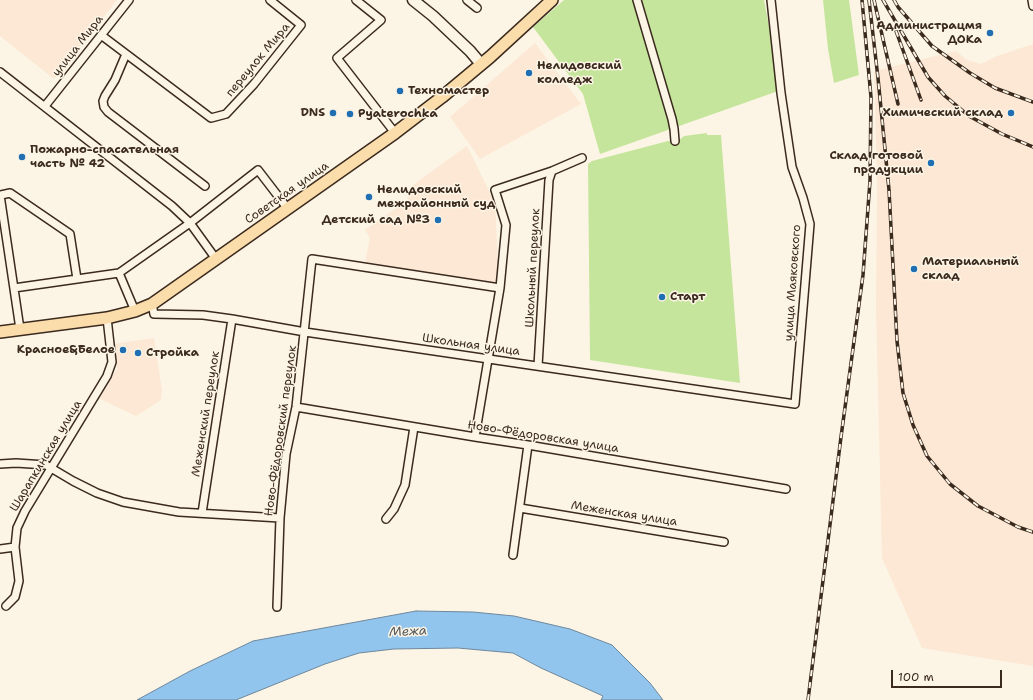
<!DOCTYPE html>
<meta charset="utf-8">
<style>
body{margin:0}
#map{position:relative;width:1033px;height:700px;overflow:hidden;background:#fcf5e5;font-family:"Shantell Sans",sans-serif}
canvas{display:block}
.scale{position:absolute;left:891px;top:670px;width:111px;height:18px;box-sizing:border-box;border:2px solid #3b2a1e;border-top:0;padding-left:5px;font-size:12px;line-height:14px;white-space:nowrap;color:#3b2a1e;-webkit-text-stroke:3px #fcf5e5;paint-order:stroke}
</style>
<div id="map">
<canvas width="1033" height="700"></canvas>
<div class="scale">100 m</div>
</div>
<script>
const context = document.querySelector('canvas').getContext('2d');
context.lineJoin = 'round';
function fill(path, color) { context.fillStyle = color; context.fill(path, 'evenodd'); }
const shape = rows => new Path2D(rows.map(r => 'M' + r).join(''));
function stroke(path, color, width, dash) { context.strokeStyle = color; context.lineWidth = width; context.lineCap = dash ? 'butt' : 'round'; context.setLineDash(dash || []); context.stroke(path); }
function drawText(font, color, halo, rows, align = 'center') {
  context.font = font + ' "Shantell Sans",sans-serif'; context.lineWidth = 3; context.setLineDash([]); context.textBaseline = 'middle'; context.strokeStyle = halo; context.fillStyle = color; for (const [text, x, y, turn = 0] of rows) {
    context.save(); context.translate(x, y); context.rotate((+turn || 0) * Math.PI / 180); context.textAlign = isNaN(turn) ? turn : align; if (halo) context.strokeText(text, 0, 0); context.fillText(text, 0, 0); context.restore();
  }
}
const built = shape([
 [0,0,117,0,54,79,0,36],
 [535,43,581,104,480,159,450,117],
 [1033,44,1033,666,922,648,882,558,876,308,877,184,874,71,956,51,967,60,981,64,997,56],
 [467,146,495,203,499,284,365,262,370,238,365,230,395,209,406,205,410,187],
 [154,338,162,390,161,400,136,416,98,398,117,369,113,344]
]);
const green = shape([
 [564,0,764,0,781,90,600,154,583,94,533,27],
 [823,0,849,0,859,75,834,83,828,49],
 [707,133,707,135,721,135,740,383,590,360,588,164,592,161,668,141,679,140,684,136]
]);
const water = shape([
 [416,611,473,612,514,616,570,629,612,645,650,683,663,700,601,700,603,696,541,668,513,653,458,648,394,649,359,653,325,664,236,700,137,700,190,671,253,641,416,611]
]);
const street = shape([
 [356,0,381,20,337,58,395,133],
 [467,0,477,8],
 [637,0,672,119,674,129,675,141],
 [1032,0,1033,6],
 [101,35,211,118,226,114,254,84,301,25,270,0],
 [126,54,115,80,105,96,103,101,104,107,108,112,205,186],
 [0,72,172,206,190,223,216,259],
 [45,106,129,0],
 [0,195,20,329],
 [1,195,10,193,70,234,77,279],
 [119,273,135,311],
 [14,288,119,273,190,223,258,170,288,209],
 [152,304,154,314,203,315,232,319,305,332,795,404,810,224,803,198,792,167,781,93,771,0],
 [538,366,549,180,552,171],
 [296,407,475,437,528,445,786,489],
 [475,437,500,288,506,225,495,190,552,171,582,158],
 [0,464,16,463,46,465,73,481,97,493,123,502,179,512,280,518],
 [520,508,724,542],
 [202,513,232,319],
 [386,519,394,509,405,485,414,427],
 [0,549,15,547],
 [513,555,528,445],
 [6,606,15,597,19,581,15,547,17,528,25,511,107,376,112,362,107,318],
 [277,607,280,518,286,454,296,407,312,259,500,288]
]);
const secondary = shape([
 [413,0,433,16,470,51,481,64]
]);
const primary = shape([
 [0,332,107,318,135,311,152,304,395,133,442,97,490,57,552,0]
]);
const rail = shape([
 [869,0,878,78,889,190,897,341,903,393,913,425,927,456,950,484,978,506,1018,527,1033,532],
 [874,0,898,104],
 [883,0,928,77,945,96,969,116,1002,134,1033,147],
 [894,0,898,7,932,46,970,73,995,88,1033,102],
 [896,31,921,100],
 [808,700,841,437,863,275,870,181,871,97,862,0]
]);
const markers = [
 [990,33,4,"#1f6fb2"],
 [529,73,4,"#1f6fb2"],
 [400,91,4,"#1f6fb2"],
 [333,113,4,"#1f6fb2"],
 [1011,113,4,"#1f6fb2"],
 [350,114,4,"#1f6fb2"],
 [22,157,4,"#1f6fb2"],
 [931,163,4,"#1f6fb2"],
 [369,197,4,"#1f6fb2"],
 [438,220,4,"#1f6fb2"],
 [914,269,4,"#1f6fb2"],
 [662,297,4,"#1f6fb2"],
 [123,350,4,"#1f6fb2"],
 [138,353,4,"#1f6fb2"]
];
const poiNames = [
 ["Администрацмя",982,26,"right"],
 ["ДОКа",982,40,"right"],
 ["Нелидовский",537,66],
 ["колледж",537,80],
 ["Техномастер",408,91],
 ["DNS",325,113,"right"],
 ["Химический склад",1003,113,"right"],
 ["Pyaterochka",358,114],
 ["Пожарно-спасательная",30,150],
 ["часть № 42",30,164],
 ["Склад готовой",923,156,"right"],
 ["продукции",923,170,"right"],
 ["Нелидовский",377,190],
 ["межрайонный суд",377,204],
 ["Детский сад №3",430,220,"right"],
 ["Материальный",922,262],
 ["склад",922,276],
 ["Старт",670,297],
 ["Красное&Белое",115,350,"right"],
 ["Стройка",146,353]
];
const streetNames = [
 ["улица Мира",78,46,-52],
 ["переулок Мира",258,60,-50],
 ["Советская улица",287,193,-35],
 ["Школьный переулок",533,268,-87],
 ["улица Маяковского",793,283,-86],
 ["Школьная улица",471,345,8],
 ["Меженский переулок",206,414,-81],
 ["Ново-Фёдоровский переулок",281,431,-82],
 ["Ново-Фёдоровская улица",543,437,9],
 ["Шарапкинская улица",46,456,-59],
 ["Меженская улица",624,514,9]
];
const waterNames = [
 ["Межа",408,632,-3]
];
fill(built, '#fce8d4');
fill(green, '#c6e59c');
fill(water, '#91c5ee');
stroke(water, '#6f879b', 1);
stroke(street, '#3b2a1e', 10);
stroke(secondary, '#3b2a1e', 13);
stroke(primary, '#3b2a1e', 14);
stroke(street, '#fcf5e5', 7);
stroke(secondary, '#fcf5e5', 10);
stroke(primary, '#fbdcab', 11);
stroke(rail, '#3b2a1e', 3.5);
stroke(rail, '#fcf5e5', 2, [6]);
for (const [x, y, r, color] of markers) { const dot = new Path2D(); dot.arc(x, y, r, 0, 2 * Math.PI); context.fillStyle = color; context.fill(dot); stroke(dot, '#fcf5e5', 1.5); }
drawText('bold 12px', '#3b2a1e', '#fcf5e5', poiNames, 'left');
drawText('12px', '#3b2a1e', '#fcf5e5', streetNames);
drawText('italic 13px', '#55585c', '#fcf5e5', waterNames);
</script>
